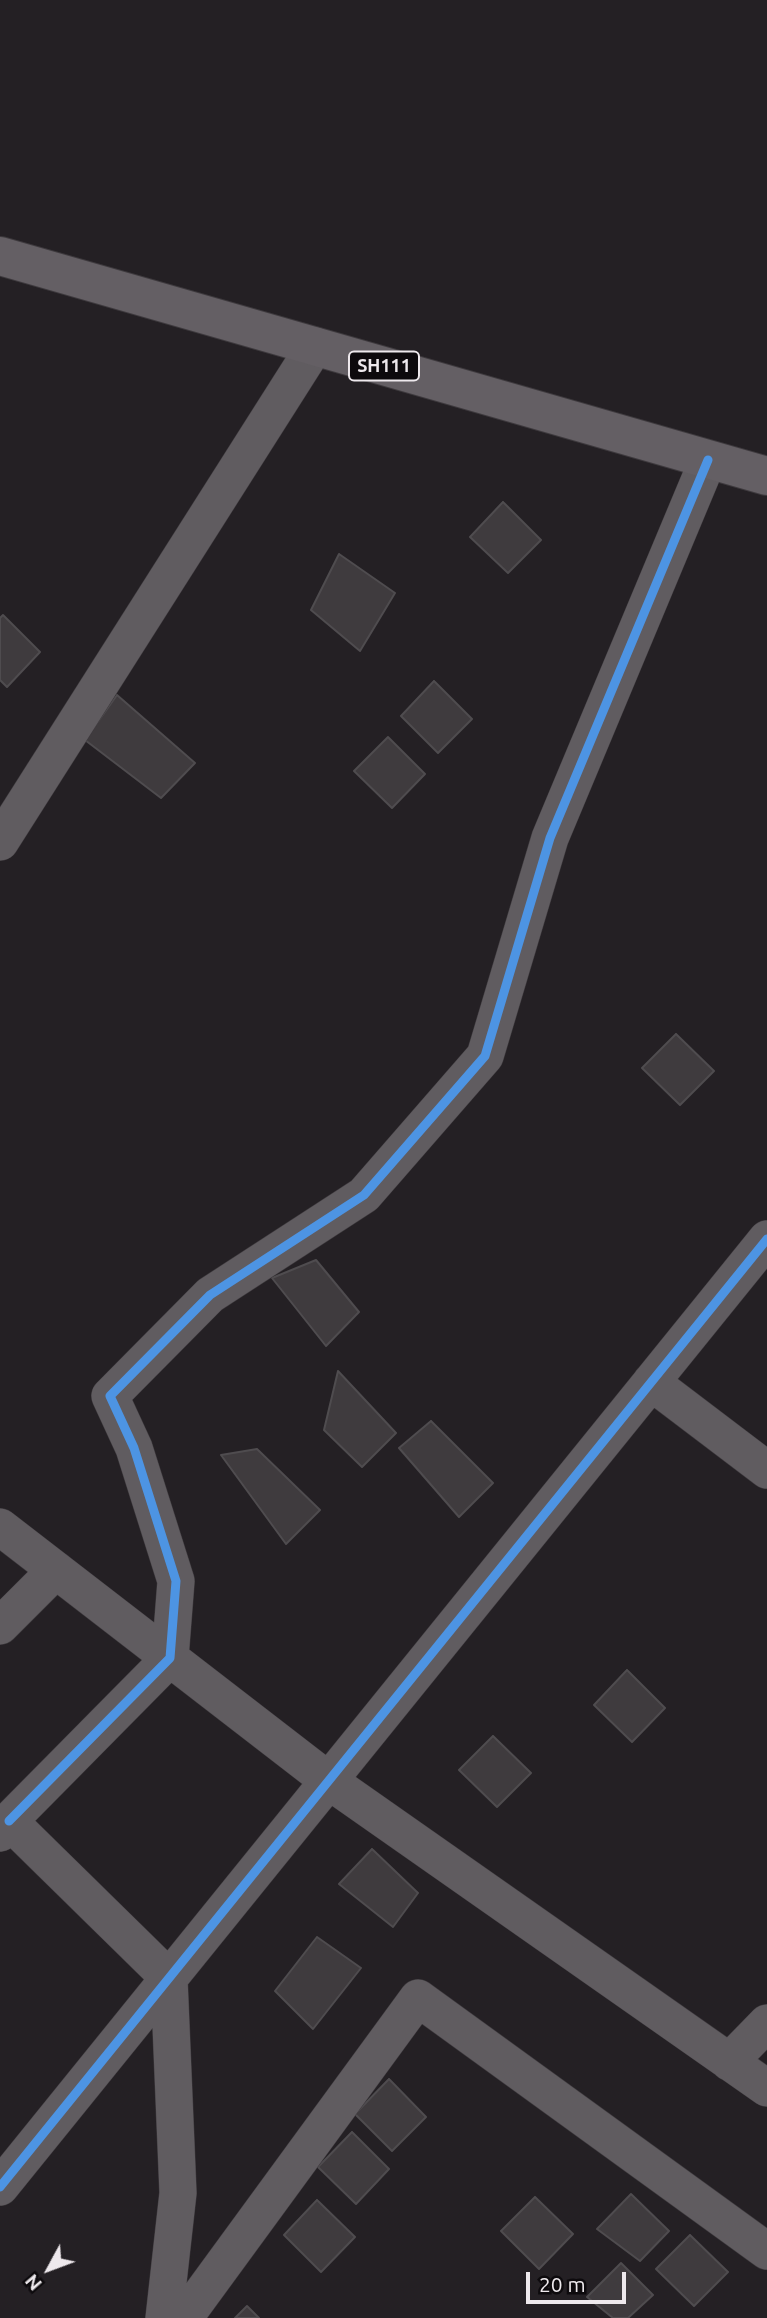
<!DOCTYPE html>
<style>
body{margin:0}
#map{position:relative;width:767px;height:2318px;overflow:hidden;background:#242024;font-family:Ubuntu,sans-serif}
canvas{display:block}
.north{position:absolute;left:14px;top:2234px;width:70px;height:70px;-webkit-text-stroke:5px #0d0a0d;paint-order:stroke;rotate:229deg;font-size:19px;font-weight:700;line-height:28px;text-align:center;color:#eee9ed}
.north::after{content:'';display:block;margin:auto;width:24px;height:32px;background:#eee9ed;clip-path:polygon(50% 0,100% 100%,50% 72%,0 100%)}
.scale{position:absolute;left:526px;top:2272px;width:100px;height:32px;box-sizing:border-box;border:4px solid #eee9ed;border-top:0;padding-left:9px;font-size:21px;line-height:24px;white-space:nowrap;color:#eee9ed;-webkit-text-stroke:5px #0d0a0d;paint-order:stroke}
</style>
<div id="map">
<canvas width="767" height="2318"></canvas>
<div class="north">N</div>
<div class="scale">20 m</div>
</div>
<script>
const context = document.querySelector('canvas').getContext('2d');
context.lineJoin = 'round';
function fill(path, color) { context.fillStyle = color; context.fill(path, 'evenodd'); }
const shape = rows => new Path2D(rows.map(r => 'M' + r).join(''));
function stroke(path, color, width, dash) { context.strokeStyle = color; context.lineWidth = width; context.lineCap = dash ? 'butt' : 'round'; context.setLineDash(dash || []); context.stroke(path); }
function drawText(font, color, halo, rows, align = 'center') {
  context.font = font + ' Ubuntu,sans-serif'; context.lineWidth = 6; context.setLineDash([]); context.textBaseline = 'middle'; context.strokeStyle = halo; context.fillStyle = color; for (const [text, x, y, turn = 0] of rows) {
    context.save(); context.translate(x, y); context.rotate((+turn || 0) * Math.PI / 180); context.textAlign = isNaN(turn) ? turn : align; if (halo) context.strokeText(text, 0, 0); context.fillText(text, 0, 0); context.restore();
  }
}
const building = shape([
 [503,502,541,540,508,573,470,537,503,502],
 [339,554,395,593,360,651,311,610,339,554],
 [3,615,40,652,7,687,0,680,0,618,3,615],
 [434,681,472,719,438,753,401,716,434,681],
 [117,695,195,763,161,798,85,740,117,695],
 [388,737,425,774,392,808,354,771,388,737],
 [676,1034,714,1071,680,1105,642,1068,676,1034],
 [316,1260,359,1312,326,1346,272,1278,316,1260],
 [338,1371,396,1433,362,1467,324,1430,338,1371],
 [431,1421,493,1483,459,1517,399,1448,431,1421],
 [257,1449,320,1510,286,1544,221,1455,257,1449],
 [627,1670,665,1708,632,1742,594,1705,627,1670],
 [493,1736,531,1773,497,1807,459,1770,493,1736],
 [372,1849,418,1893,393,1927,339,1884,372,1849],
 [317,1937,361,1968,313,2029,275,1991,317,1937],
 [389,2079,426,2117,392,2151,355,2114,389,2079],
 [352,2132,389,2169,356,2204,318,2167,352,2132],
 [631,2194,669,2231,640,2261,597,2229,631,2194],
 [535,2197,573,2234,539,2269,501,2231,535,2197],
 [317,2200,355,2237,321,2272,284,2235,317,2200],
 [690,2235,728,2272,694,2306,656,2269,690,2235],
 [621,2263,653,2295,628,2318,613,2318,587,2297,621,2263],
 [247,2306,259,2318,235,2318,247,2306]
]);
const minor = shape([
 [0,842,315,346],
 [651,1382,767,1470],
 [0,1527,329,1781,767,2088],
 [0,1626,56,1570],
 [9,1821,170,1658,176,1581,134,1448,110,1396,210,1295,364,1195,485,1056,550,838,708,460],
 [0,1833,9,1821,169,1978,178,2193,164,2318],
 [729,2062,767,2023],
 [0,2187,767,1239],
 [184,2318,418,1998,767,2251]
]);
const primary = shape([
 [0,256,767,476]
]);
const cycleway = shape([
 [9,1821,170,1658,176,1581,134,1448,110,1396,210,1295,364,1195,485,1056,550,838,708,460],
 [0,2187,767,1239]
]);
const shields = [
 [384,366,70]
];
const shieldNames = [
 ["SH111",384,366]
];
fill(building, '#3f3b3e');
stroke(building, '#4f4c4f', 2);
stroke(minor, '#3e3a3e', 38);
stroke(primary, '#3e3a3e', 40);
stroke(minor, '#605c60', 37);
stroke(primary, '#645f64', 38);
stroke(cycleway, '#4d94e3', 9);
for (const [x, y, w] of shields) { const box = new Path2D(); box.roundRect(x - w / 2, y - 14.5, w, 29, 5); context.fillStyle = '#0d0a0d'; context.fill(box); stroke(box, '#eee9ed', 2); }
drawText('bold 18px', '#eee9ed', null, shieldNames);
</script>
